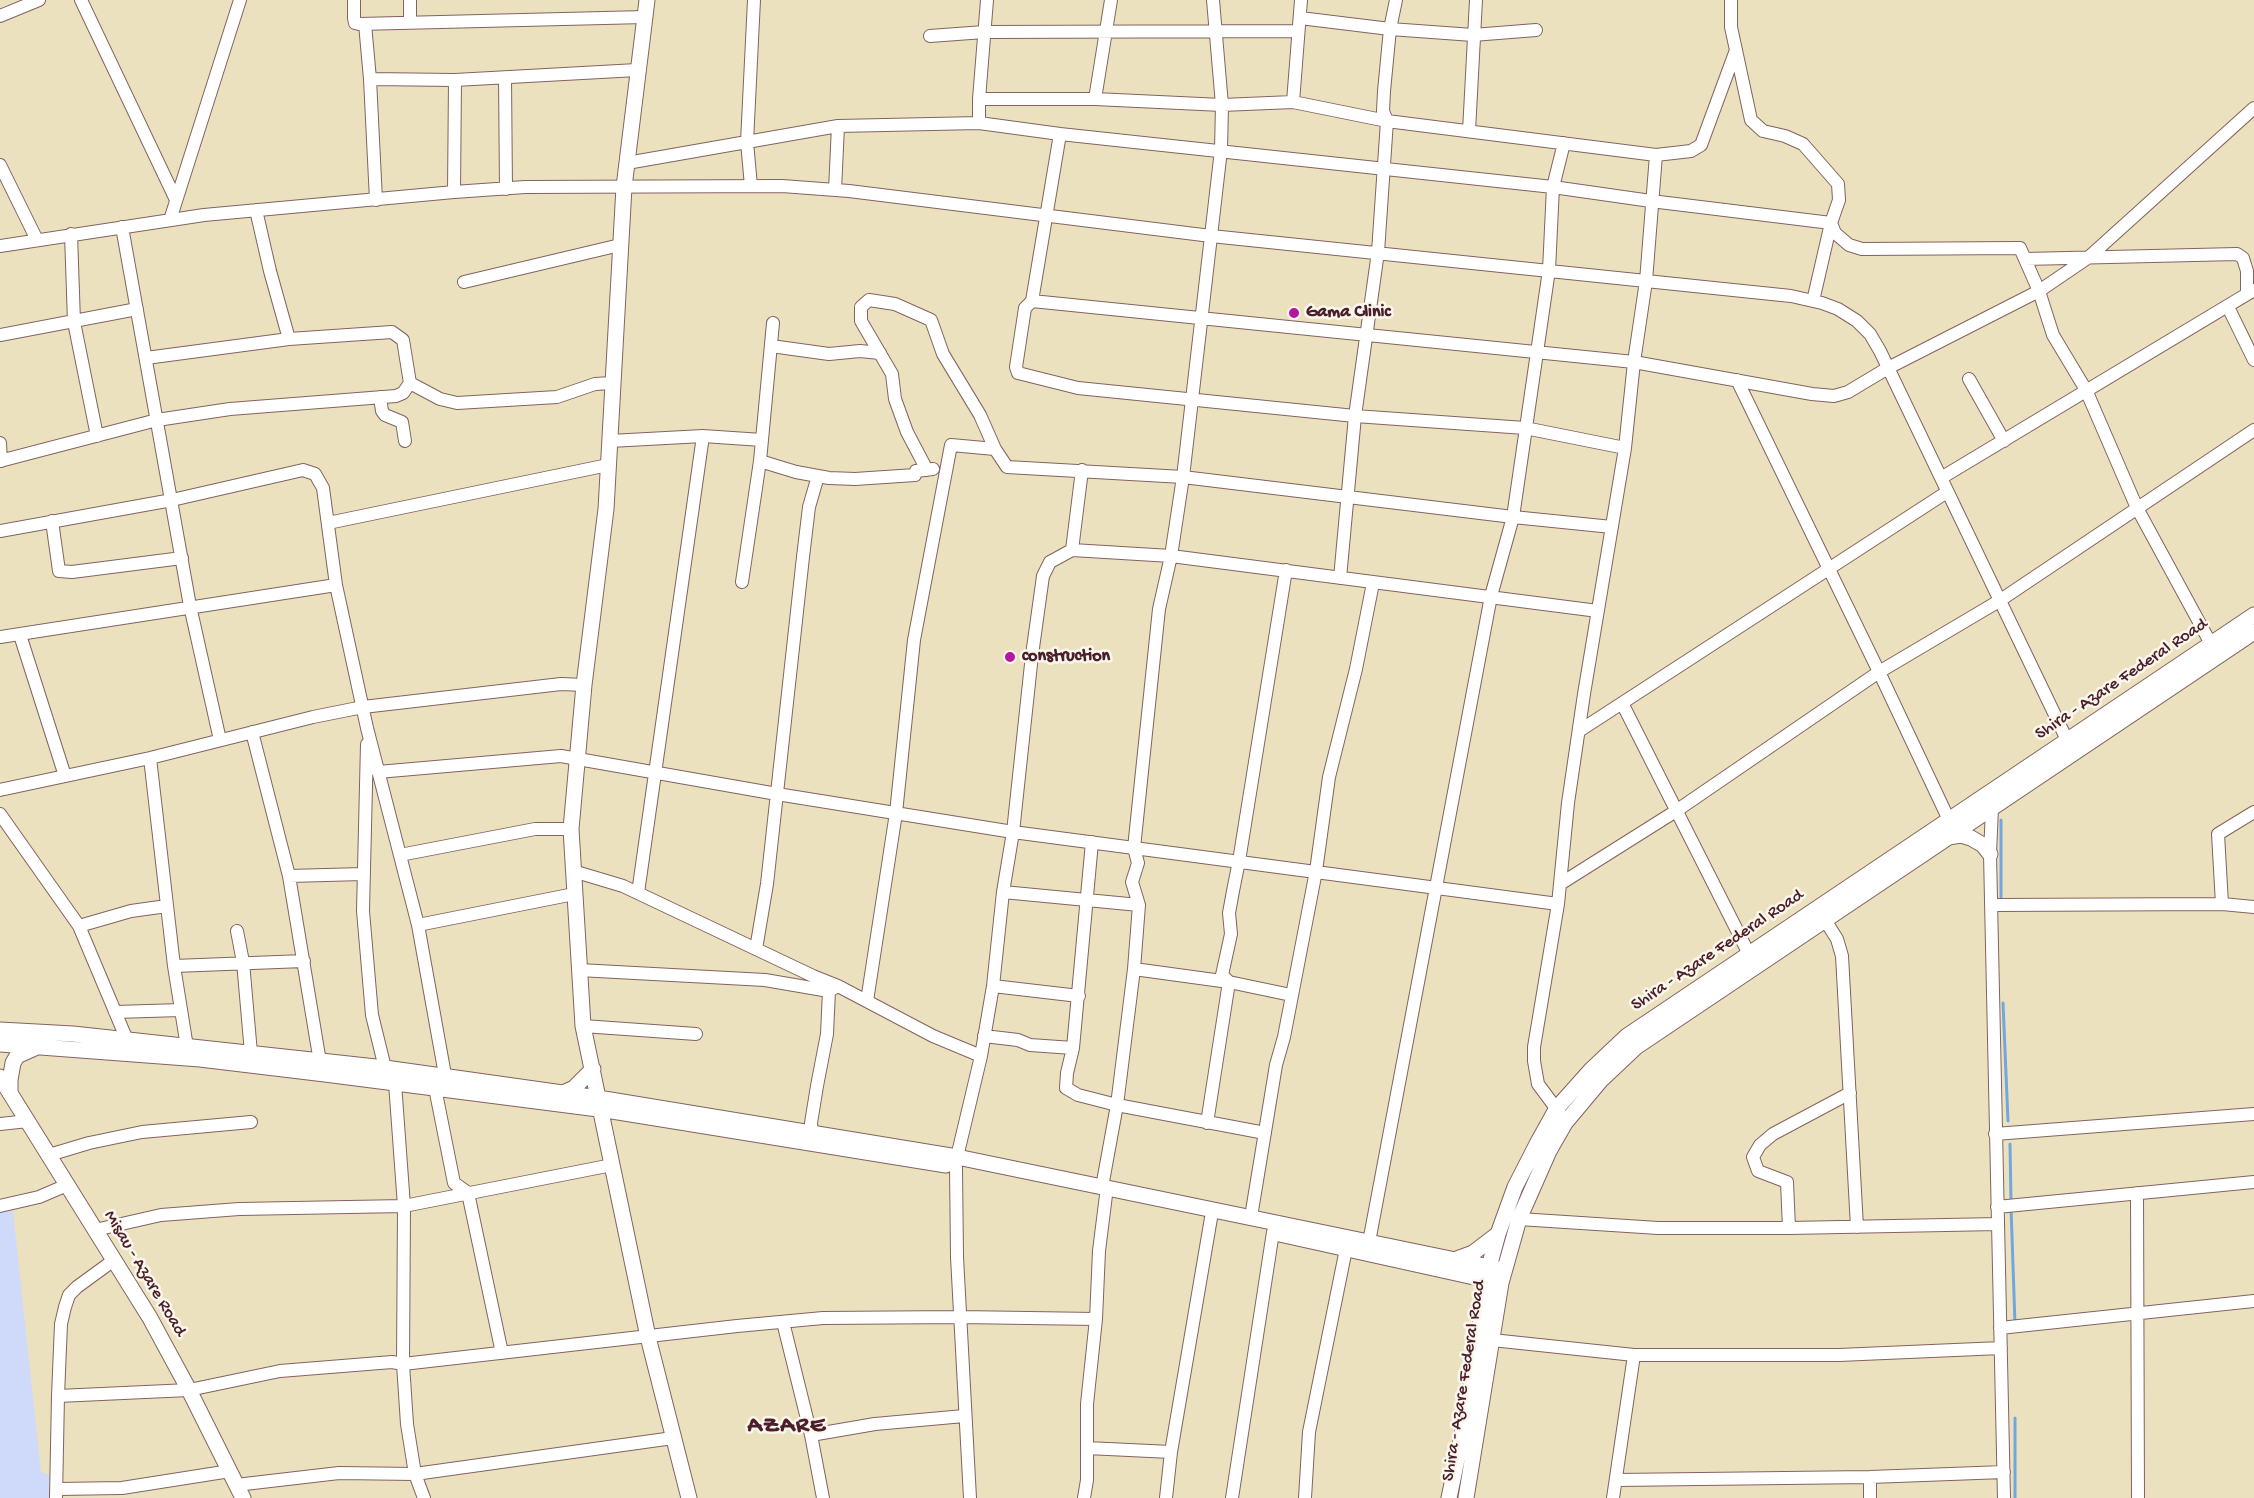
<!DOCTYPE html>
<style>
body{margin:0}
canvas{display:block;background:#ece1bf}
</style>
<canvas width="2254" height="1498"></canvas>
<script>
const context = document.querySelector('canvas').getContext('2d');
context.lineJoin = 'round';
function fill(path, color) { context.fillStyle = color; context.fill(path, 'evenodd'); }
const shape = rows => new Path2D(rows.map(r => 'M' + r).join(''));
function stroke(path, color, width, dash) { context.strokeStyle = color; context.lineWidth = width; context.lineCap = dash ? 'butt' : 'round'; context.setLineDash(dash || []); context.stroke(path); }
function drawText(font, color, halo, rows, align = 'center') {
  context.font = font + ' "Gochi Hand",sans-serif'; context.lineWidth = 5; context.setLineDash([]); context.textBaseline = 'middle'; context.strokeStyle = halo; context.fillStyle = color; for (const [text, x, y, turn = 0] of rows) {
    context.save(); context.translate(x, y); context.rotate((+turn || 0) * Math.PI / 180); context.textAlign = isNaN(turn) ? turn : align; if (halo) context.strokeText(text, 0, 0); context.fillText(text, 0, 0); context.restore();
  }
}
const built = shape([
 [13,1211,41,1472,50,1475,49,1498,0,1498,0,1212]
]);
const stream = shape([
 [2001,897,2001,820],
 [2003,1003,2008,1121],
 [2010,1144,2011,1201],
 [2011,1207,2015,1324],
 [2015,1418,2015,1498]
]);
const minor = shape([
 [81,0,176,200],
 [354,0,354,18,355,23,359,24,645,17],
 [410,0,410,22],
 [0,16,39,0],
 [1300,18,1390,29,1473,35,1536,30],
 [365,24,370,79,376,200],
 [930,36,984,32,1298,31],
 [505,78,506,189],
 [370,79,455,80,637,70],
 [979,99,1095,99,1222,105,1293,102,1387,121,1656,155,1691,151,1701,145,1736,50],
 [1095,99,1111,0],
 [1293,102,1301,0],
 [979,123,979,99,987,0],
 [1469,131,1476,0],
 [1060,134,1032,301,1025,308,1016,367,1018,373,1078,388,1355,416,1525,428,1625,448],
 [627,163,838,126,979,123,1060,134,1553,187,1651,201,1831,223,1839,200,1838,184,1803,144,1785,136,1763,131,1751,120,1731,27,1731,0],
 [0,165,37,240],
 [751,186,747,142,754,0],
 [835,190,838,126],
 [454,192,455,80],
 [256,210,270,271,289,339],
 [170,220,240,0],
 [122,227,190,606,220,740],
 [71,234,74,322,97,436],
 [0,246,204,215,454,192,525,187,782,186,849,191,1211,236,1791,296,1822,303,1838,309,1857,321,1870,334,1880,351,2067,740],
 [2025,259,2237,254,2243,258,2247,271,2247,294],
 [464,282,620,245],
 [1032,301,1634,362,1812,394,1834,396,1848,392,1888,368,2039,291,2089,257,2254,108],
 [1813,301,1831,223,1835,233,1849,245,1862,249,2020,248,2039,291,2053,335,2086,390,2137,508,2211,644],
 [2228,307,2254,360],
 [0,335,137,309],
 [771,346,829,354,860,351,880,353],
 [1969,379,2004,441],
 [1737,380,1881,676,1949,820],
 [410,383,440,399,457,403,557,397,595,384,612,383],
 [380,397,382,411,385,415,402,422,405,441],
 [610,441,703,436,762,440],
 [0,443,1,461],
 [0,461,157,420,230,409,396,396,403,393,410,383,403,340,392,332,289,339,146,358],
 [760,461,796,472,829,478,855,479,915,475,916,471,933,469],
 [927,470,907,432,895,399,892,374,861,321,861,307,869,300,895,304,931,320,943,354,980,415,995,449,1007,467,1183,477,1513,517,1612,527],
 [1941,478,2254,290],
 [52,521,59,571,72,572,182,558],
 [328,523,608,465],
 [0,531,172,500,303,470,315,474,323,488,336,585,367,728,418,925,445,1075],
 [1072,550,1082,470],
 [1340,578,1355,416,1378,252,1387,121,1383,111,1384,91,1390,29,1396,0],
 [742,582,760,461,773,323],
 [20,635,65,776],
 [0,637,336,585],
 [1622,703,1749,954],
 [1579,731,1947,492],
 [252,732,289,876,320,1062],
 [367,744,363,911,372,1015,385,1068],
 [150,758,174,966,187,1047],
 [378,772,561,756,777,794,1013,832,1558,904],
 [0,790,150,758,313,717,363,707,561,684,584,685],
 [1992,808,1990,854,2004,1498],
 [0,814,79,926,127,1040],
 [1092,842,1073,1048,1067,1073,1066,1088,1078,1095,1117,1105,1265,1133],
 [400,855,535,829,571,829],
 [573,871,623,886,813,976,838,986,933,1036,981,1056],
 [289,876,363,874],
 [1560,884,1676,811,1879,672,1999,601,2254,430],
 [1003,892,1139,905],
 [638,893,703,436],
 [2222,904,2218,834,2254,812],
 [1993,905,2222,904,2254,907],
 [1825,920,1837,939,1842,956,1857,1227],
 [418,925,574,894],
 [79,926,131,911,167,906],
 [237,931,243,962,251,1053],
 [756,949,767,884,803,557,809,507,818,476],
 [174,966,304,961],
 [1134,969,1229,982,1291,995],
 [579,970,765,980,829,991,838,986],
 [993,986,1079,996],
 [867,1001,896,813,914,640,951,445,995,449],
 [115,1012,181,1010],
 [583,1026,696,1034],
 [984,1036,1018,1040,1030,1045,1073,1048],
 [395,1083,404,1206,403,1364,407,1424,415,1474,424,1498],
 [435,1088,454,1183,468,1193,502,1353],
 [1561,1115,1538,1084,1534,1061,1534,1047,1558,904,1568,803,1584,694,1625,448,1634,362,1646,281,1656,155],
 [1207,1123,1229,982,1222,975,1231,934,1229,913,1233,891,1239,861,1286,570],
 [0,1124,28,1121],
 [812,1133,811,1123,817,1086,827,1034,829,991],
 [1995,1134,2254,1114],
 [49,1155,89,1143,142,1132,251,1122],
 [957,1157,981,1056,993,986,1003,892,1013,832,1032,655,1043,576,1050,562,1072,550,1171,556,1598,611],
 [956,1167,957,1257,970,1498],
 [1102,1187,1117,1105,1134,969,1139,905,1132,882,1138,863,1134,848,1159,609,1171,556,1183,477,1221,150,1222,105,1213,0],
 [2137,1193,2138,1498],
 [0,1206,39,1197,67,1185],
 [1997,1207,2254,1182],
 [1251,1217,1276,1065,1284,1037,1316,871,1329,777,1356,669,1373,583],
 [1519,1219,1658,1228,1789,1228,1998,1224],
 [1789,1228,1787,1182,1758,1171,1753,1157,1760,1145,1773,1134,1850,1093],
 [95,1230,161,1215,239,1209,404,1206,612,1165],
 [1369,1242,1491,596,1513,517,1549,270,1553,187,1564,143],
 [783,1322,811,1435,823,1498],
 [2000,1328,2254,1301],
 [1492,1340,1634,1355,1839,1355,2001,1348],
 [58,1396,189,1390,280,1371,392,1362,403,1364,737,1326,823,1318,960,1317,1096,1319],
 [811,1435,875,1424,964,1416],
 [1087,1448,1171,1452],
 [1870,1477,1870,1498],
 [1616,1480,1870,1477,2004,1472],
 [236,1485,339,1473,415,1474,673,1438],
 [57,1489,122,1488,230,1471],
 [56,1498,58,1396,61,1324,65,1307,69,1295,77,1287,114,1260],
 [1084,1498,1087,1480,1087,1404,1096,1319,1099,1251,1106,1195],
 [1166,1498,1171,1452,1211,1218],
 [1232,1498,1273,1232],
 [1305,1498,1309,1432,1346,1249],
 [1613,1498,1634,1355]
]);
const major = shape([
 [647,0,624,187,606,509,584,685,571,829,583,1026,648,1337,689,1498],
 [1948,837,1961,835,1971,838,1983,845,1990,854],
 [0,1030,73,1034,385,1068,598,1098,957,1157,1504,1270],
 [0,1044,200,1059,325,1074,606,1110,946,1165],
 [0,1077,150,1318,189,1390,243,1498],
 [10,1093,10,1080,13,1063,17,1056,37,1047],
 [563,1093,574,1088,593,1069],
 [1275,1233,1501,1283],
 [1454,1260,1473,1253,1498,1234],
 [1449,1498,1467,1411,1489,1267,1498,1234,1515,1187,1537,1144,1557,1108,1591,1070,1627,1036,2254,615],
 [1466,1498,1501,1283,1519,1219,1549,1151,1565,1123,1601,1080,1636,1047,2254,632]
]);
const markers = [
 [1294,313,6,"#b5179e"],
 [1010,657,6,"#b5179e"]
];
const poiNames = [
 ["Gama Clinic",1306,313],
 ["construction",1022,657]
];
const streetNames = [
 ["Shira - Azare Federal Road",2122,680,-34],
 ["Shira - Azare Federal Road",1718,951,-34],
 ["Misau - Azare Road",144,1274,59],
 ["Shira - Azare Federal Road",1465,1381,-81]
];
const districtNames = [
 ["AZARE",787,1427]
];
fill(built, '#cfdafa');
stroke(stream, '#70a7de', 3);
stroke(minor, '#83635f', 14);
stroke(major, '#83635f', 17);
stroke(minor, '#fff', 12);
stroke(major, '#fff', 15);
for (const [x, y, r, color] of markers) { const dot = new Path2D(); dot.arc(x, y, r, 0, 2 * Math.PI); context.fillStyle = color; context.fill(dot); stroke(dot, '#fbf7ec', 2); }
drawText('bold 18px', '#4a1f2b', '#fbf7ec', poiNames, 'left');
drawText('18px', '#4a1f2b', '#fbf7ec', streetNames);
context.letterSpacing = '1.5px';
drawText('bold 24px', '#4a1f2b', '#fbf7ec', districtNames);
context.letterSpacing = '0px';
</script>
